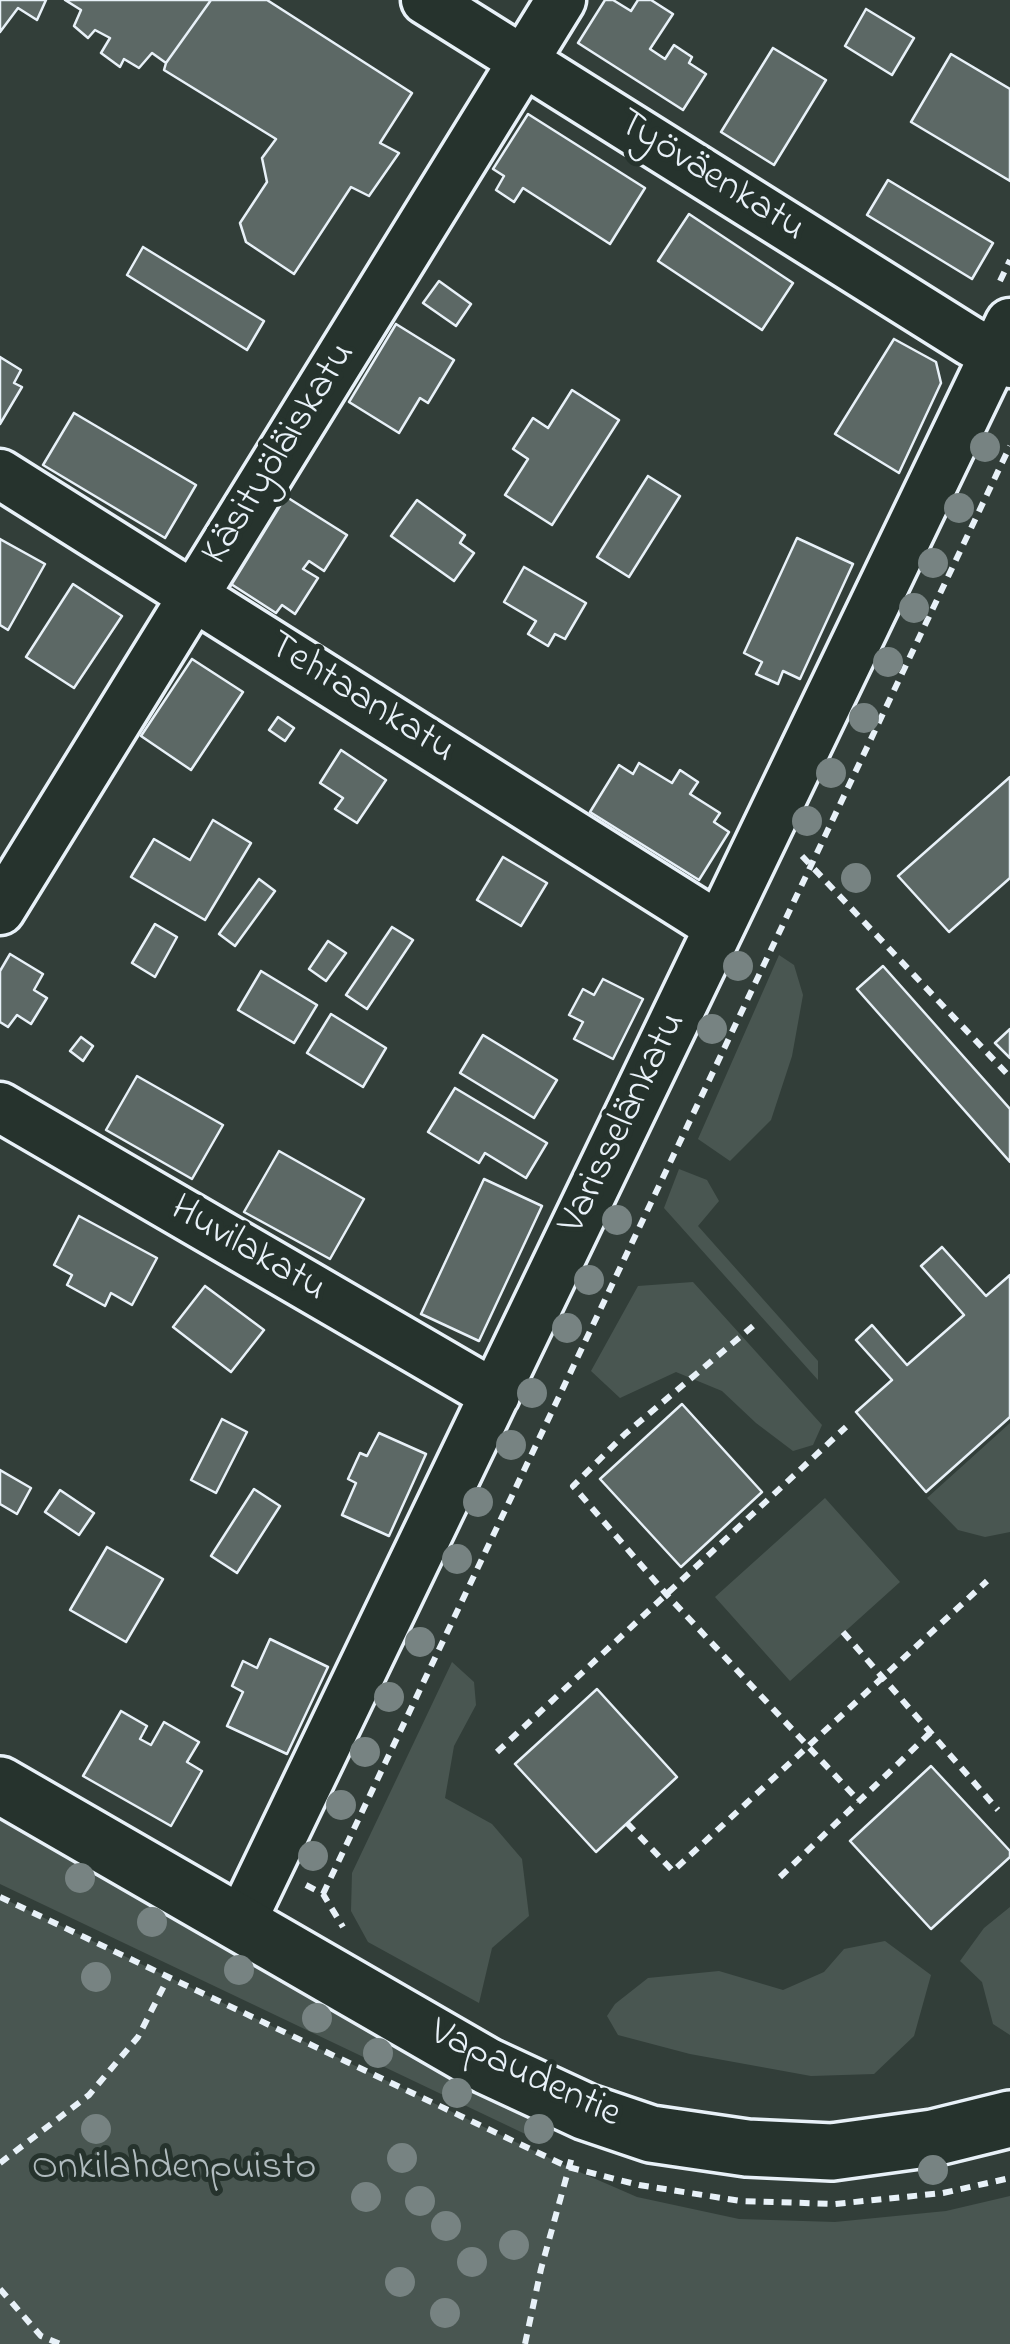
<!DOCTYPE html>
<meta charset="utf-8">
<style>
body{margin:0}
canvas{display:block;background:#323e39}
</style>
<canvas width="1010" height="2344"></canvas>
<script>
const context = document.querySelector('canvas').getContext('2d');
context.lineJoin = 'round';
function fill(path, color) { context.fillStyle = color; context.fill(path, 'evenodd'); }
const shape = rows => new Path2D(rows.map(r => 'M' + r).join(''));
function stroke(path, color, width, dash) { context.strokeStyle = color; context.lineWidth = width; context.lineCap = dash ? 'butt' : 'round'; context.setLineDash(dash || []); context.stroke(path); }
function drawText(font, color, halo, rows, align = 'center') {
  context.font = font + ' "Indie Flower",sans-serif'; context.lineWidth = 10; context.setLineDash([]); context.textBaseline = 'middle'; context.strokeStyle = halo; context.fillStyle = color; for (const [text, x, y, turn = 0] of rows) {
    context.save(); context.translate(x, y); context.rotate((+turn || 0) * Math.PI / 180); context.textAlign = isNaN(turn) ? turn : align; if (halo) context.strokeText(text, 0, 0); context.fillText(text, 0, 0); context.restore();
  }
}
const green = shape([
 [779,955,794,965,803,995,792,1056,771,1120,730,1161,698,1139],
 [679,1169,707,1180,719,1201,698,1226,818,1361,818,1380,664,1208],
 [693,1282,822,1425,813,1445,793,1451,756,1423,722,1391,676,1372,620,1398,591,1371,638,1286],
 [1010,1423,1010,1532,985,1537,958,1530,927,1498],
 [825,1498,900,1582,790,1681,715,1597],
 [452,1662,474,1682,476,1705,454,1746,445,1798,492,1824,522,1859,529,1916,492,1948,479,2003,368,1942,351,1911,352,1873],
 [0,1814,229,1950,546,2129,542,2142,0,1884],
 [0,1897,568,2167,637,2197,739,2219,835,2222,946,2211,1010,2196,1010,2344,0,2344],
 [1010,1907,1010,2035,993,2024,982,1982,960,1961,984,1928],
 [885,1941,931,1975,914,2036,874,2074,811,2076,690,2054,618,2035,607,2016,615,2004,648,1978,719,1971,783,1990,824,1972,844,1949]
]);
const building = shape([
 [0,0,46,0,37,20,18,8,0,32,0,0],
 [65,0,211,0,166,63,152,53,139,68,124,59,120,67,101,53,110,38,95,30,88,38,74,26,81,10,65,0],
 [211,0,267,0,412,93,380,143,399,153,369,196,351,187,294,274,246,242,240,223,267,182,262,158,276,139,164,70,166,63,211,0],
 [605,0,613,0,631,11,638,0,651,0,673,14,650,49,665,59,674,45,692,57,689,63,706,74,683,110,578,43,605,0],
 [866,9,914,38,892,75,845,46,866,9],
 [773,48,826,80,774,165,721,132,773,48],
 [951,54,1010,89,1010,181,911,122,951,54],
 [528,114,645,188,610,244,523,188,514,202,496,190,504,176,493,169,528,114],
 [888,180,993,243,972,279,867,215,888,180],
 [689,214,793,283,762,330,658,261,689,214],
 [143,247,264,321,247,350,127,275,143,247],
 [439,281,471,304,456,326,423,303,439,281],
 [396,324,454,360,428,403,420,398,399,433,349,402,396,324],
 [894,339,936,362,941,383,899,473,835,434,894,339],
 [0,357,21,370,14,383,22,387,0,424,0,357],
 [572,390,619,420,552,525,505,495,528,459,513,449,533,418,548,428,572,390],
 [74,413,196,485,165,538,43,465,74,413],
 [648,476,680,496,629,577,597,557,648,476],
 [285,496,347,535,324,571,309,561,303,569,318,578,295,614,282,605,276,613,231,584,285,496],
 [417,500,465,535,460,543,474,553,454,581,391,536,417,500],
 [797,538,853,564,800,679,783,671,778,684,756,674,762,662,744,653,797,538],
 [0,539,45,564,8,630,0,625,0,539],
 [524,567,586,603,565,639,555,634,548,646,528,634,536,621,504,602,524,567],
 [73,584,122,616,74,688,26,657,73,584],
 [192,659,243,692,191,770,141,736,192,659],
 [278,717,294,728,285,741,269,730,278,717],
 [341,750,386,780,357,823,335,809,343,798,320,783,341,750],
 [639,763,672,783,680,770,698,782,690,794,720,813,714,822,729,832,699,880,590,812,619,765,633,774,639,763],
 [1010,777,1010,878,949,932,898,876,1010,777],
 [213,820,251,843,205,920,131,877,154,839,190,860,213,820],
 [503,857,547,883,521,926,477,900,503,857],
 [259,879,275,891,235,946,219,934,259,879],
 [155,924,177,937,155,977,132,963,155,924],
 [392,927,413,940,367,1009,346,995,392,927],
 [328,941,346,953,326,981,309,969,328,941],
 [10,954,43,974,34,990,47,998,31,1024,17,1015,8,1027,0,1022,0,971,10,954],
 [883,966,1010,1109,1010,1162,857,989,883,966],
 [261,971,317,1005,294,1043,238,1010,261,971],
 [603,979,643,999,613,1059,574,1039,583,1022,569,1015,583,989,594,995,603,979],
 [331,1014,386,1048,363,1087,307,1053,331,1014],
 [1010,1029,1010,1058,995,1043,1010,1029],
 [483,1035,557,1080,534,1118,460,1073,483,1035],
 [81,1037,93,1046,83,1061,70,1051,81,1037],
 [137,1076,223,1125,192,1179,106,1130,137,1076],
 [455,1088,547,1143,526,1178,485,1153,479,1163,428,1132,455,1088],
 [279,1151,364,1199,330,1259,244,1212,279,1151],
 [484,1179,542,1206,479,1341,421,1314,484,1179],
 [79,1216,157,1258,132,1305,111,1293,105,1306,67,1285,72,1275,54,1265,79,1216],
 [942,1247,986,1296,1010,1275,1010,1417,926,1492,856,1412,892,1380,856,1340,872,1325,907,1365,964,1315,921,1266,942,1247],
 [205,1286,264,1330,231,1372,173,1327,205,1286],
 [682,1404,762,1492,681,1567,600,1479,682,1404],
 [222,1419,247,1432,216,1493,191,1480,222,1419],
 [379,1433,426,1454,389,1536,342,1515,356,1483,348,1479,360,1453,367,1456,379,1433],
 [0,1470,31,1488,17,1514,0,1504,0,1470],
 [254,1489,280,1506,237,1573,211,1556,254,1489],
 [60,1490,94,1513,79,1535,45,1512,60,1490],
 [107,1547,163,1579,126,1642,70,1610,107,1547],
 [270,1639,328,1667,287,1754,227,1726,243,1692,232,1686,243,1661,257,1668,270,1639],
 [597,1689,677,1777,596,1852,515,1764,597,1689],
 [121,1711,147,1726,140,1739,151,1745,164,1722,199,1742,187,1762,202,1771,171,1826,83,1776,121,1711],
 [931,1766,1010,1851,1010,1857,931,1929,850,1841,931,1766]
]);
const path = shape([
 [1000,281,1010,260],
 [802,856,1010,1077],
 [753,1326,625,1434,573,1486,667,1595,859,1801],
 [843,1632,998,1810],
 [497,1752,846,1427],
 [627,1823,673,1871,987,1581],
 [780,1877,930,1733],
 [306,1885,323,1894,343,1927],
 [323,1894,1010,446],
 [0,1897,568,2167,639,2185,741,2201,835,2204,943,2193,1010,2178],
 [0,2163,89,2095,138,2037,169,1976],
 [0,2289,41,2336,60,2344],
 [525,2344,541,2269,573,2153]
]);
const minor = shape([
 [426,0,970,341,1010,363],
 [0,474,719,927],
 [0,910,561,0],
 [0,1107,495,1395],
 [240,1924,1010,323]
]);
const major = shape([
 [0,1785,487,2066,586,2112,651,2134,747,2148,832,2152,933,2138,1010,2119]
]);
const trees = [
 [985,447],
 [959,508],
 [933,563],
 [914,608],
 [888,662],
 [864,718],
 [831,773],
 [807,821],
 [856,878],
 [738,966],
 [712,1029],
 [617,1220],
 [589,1280],
 [567,1328],
 [532,1393],
 [511,1445],
 [478,1502],
 [457,1559],
 [420,1642],
 [389,1697],
 [365,1752],
 [341,1805],
 [313,1856],
 [80,1878],
 [152,1922],
 [239,1970],
 [96,1977],
 [317,2018],
 [378,2053],
 [457,2093],
 [96,2129],
 [539,2129],
 [402,2158],
 [933,2170],
 [366,2197],
 [420,2201],
 [446,2226],
 [514,2245],
 [472,2262],
 [400,2282],
 [445,2313]
];
const streetNames = [
 ["Työväenkatu",710,178,32],
 ["Käsityöläiskatu",281,455,-58],
 ["Tehtaankatu",360,700,32],
 ["Varisselänkatu",625,1124,-64],
 ["Huvilakatu",247,1251,30],
 ["Vapaudentie",524,2076,25]
];
const parkNames = [
 ["Onkilahdenpuisto",174,2170]
];
fill(green, '#495651');
fill(building, '#5c6865');
stroke(building, '#e8f1f8', 2.5);
stroke(minor, '#e8f1f8', 55);
stroke(major, '#e8f1f8', 62);
stroke(path, '#e8f1f8', 6, [10, 8]);
stroke(minor, '#26332d', 48);
stroke(major, '#26332d', 55);
context.fillStyle = '#778382';
for (const [x, y] of trees) { context.beginPath(); context.arc(x, y, 15, 0, 2 * Math.PI); context.fill(); }
drawText('40px', '#e8f1f8', '#26332d', streetNames);
drawText('40px', '#b0bbbe', '#26332d', parkNames);
</script>
